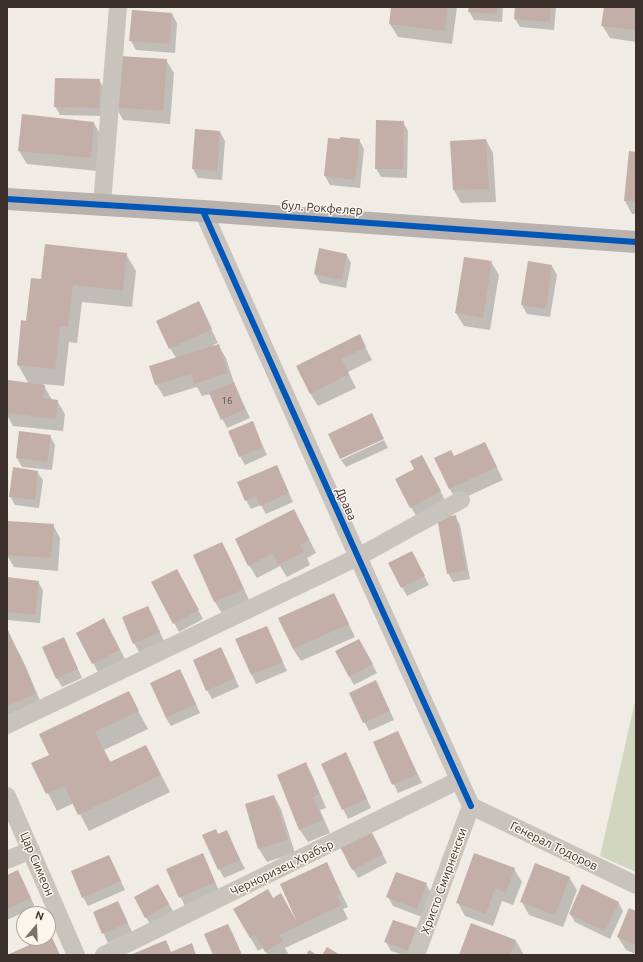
<!DOCTYPE html>
<meta charset="utf-8">
<style>
body{margin:0}
#map{position:relative;width:643px;height:962px;overflow:hidden;background:#f0ebe5;font-family:Ubuntu,sans-serif}
canvas{display:block}
.frame{position:absolute;inset:0;border:8px solid #3b302b;pointer-events:none}
.north{position:absolute;left:16px;top:906px;width:40px;height:40px;box-sizing:border-box;background:#fbf5ee;border:1px solid #aea6a0;border-radius:50%;rotate:19deg;font-size:11px;font-weight:700;line-height:16px;text-align:center;color:#3b302b}
.north::after{content:'';display:block;margin:auto;width:14px;height:18px;background:#7a716c;clip-path:polygon(50% 0,100% 100%,50% 72%,0 100%)}
</style>
<div id="map">
<canvas width="643" height="962"></canvas>
<div class="frame"></div>
<div class="north">N</div>
</div>
<script>
const context = document.querySelector('canvas').getContext('2d');
context.lineJoin = 'round';
function fill(path, color) { context.fillStyle = color; context.fill(path, 'evenodd'); }
const shape = rows => new Path2D(rows.map(r => 'M' + r).join(''));
function stroke(path, color, width, dash) { context.strokeStyle = color; context.lineWidth = width; context.lineCap = dash ? 'butt' : 'round'; context.setLineDash(dash || []); context.stroke(path); }
function drawText(font, color, halo, rows, align = 'center') {
  context.font = font + ' Ubuntu,sans-serif'; context.lineWidth = 3; context.setLineDash([]); context.textBaseline = 'middle'; context.strokeStyle = halo; context.fillStyle = color; for (const [text, x, y, turn = 0] of rows) {
    context.save(); context.translate(x, y); context.rotate((+turn || 0) * Math.PI / 180); context.textAlign = isNaN(turn) ? turn : align; if (halo) context.strokeText(text, 0, 0); context.fillText(text, 0, 0); context.restore();
  }
}
const green = shape([
 [636,697,636,872,600,856]
]);
const shadow = shape([
 [392,7,457,7,452,44,398,37,390,24],
 [470,7,503,7,502,22,474,20,469,11],
 [516,7,556,7,554,30,520,27,515,19],
 [605,7,636,7,636,42,610,38,602,25],
 [172,14,177,23,175,53,136,50,131,41],
 [166,60,174,73,170,124,123,120,116,107],
 [99,80,104,88,103,116,60,115,55,106],
 [403,122,408,131,407,178,381,177,376,168],
 [94,123,101,136,98,171,27,164,19,151],
 [220,132,225,141,222,180,198,178,193,169],
 [359,140,364,149,360,188,330,185,325,176],
 [486,140,493,153,496,202,461,203,454,190,451,142],
 [636,153,636,214,632,214,625,201],
 [126,254,136,271,132,307,82,302,77,343,69,342,64,386,43,384,52,400,57,401,65,414,63,431,13,426,7,415,9,382,29,384,18,365,27,322,42,280],
 [346,254,351,263,346,288,320,283,315,274],
 [491,262,499,275,490,330,464,326,456,313],
 [552,266,557,275,550,317,527,314,522,305],
 [198,302,218,343,213,345,214,346,218,345,226,358,235,386,250,418,227,428,210,394,202,396,197,387,164,397,156,384,176,358,170,348],
 [359,335,372,360,348,372,356,388,318,406,310,393],
 [252,422,267,455,245,465,240,456],
 [20,432,50,436,55,445,52,470,22,467,17,458],
 [384,440,388,448,346,467,341,460],
 [485,443,503,480,457,501,449,488,454,457],
 [426,464,445,500,416,516,411,507],
 [37,472,43,480,39,508,15,505,10,496],
 [281,475,293,502,266,514,261,505,251,509,246,500],
 [455,516,460,525,470,579,453,582,448,573],
 [9,522,53,525,60,538,58,571,14,567,7,555],
 [301,523,316,553,307,558,310,565,287,577,280,566,257,578,249,565],
 [222,543,229,556,250,602,223,615,215,602,195,556],
 [416,561,429,585,407,596,389,563],
 [7,578,38,582,43,590,40,623,7,620],
 [181,578,203,619,179,632,152,582],
 [334,594,355,637,301,661,293,649],
 [148,607,164,641,139,652,134,643],
 [266,627,287,671,256,684,236,640],
 [109,628,125,659,98,672,77,633],
 [7,629,26,667,43,708,11,720,7,712],
 [64,639,82,678,62,687,57,678],
 [221,648,239,687,212,699,207,690],
 [364,649,377,673,354,685,349,676],
 [184,679,200,713,171,726,166,718],
 [380,690,394,720,369,731,350,693],
 [128,692,148,729,104,750,111,763,146,746,170,792,89,831,74,803,57,811,33,764,50,755],
 [398,732,422,783,398,793,374,742],
 [346,754,371,808,348,819,322,765],
 [306,764,313,777,326,808,320,810,330,833,308,842,300,830,278,775],
 [274,796,281,809,295,853,267,862,259,849,246,805],
 [216,830,218,835,226,831,245,869,224,878,219,869],
 [375,839,387,863,358,878,353,869],
 [109,856,125,890,88,906,83,897],
 [207,863,219,891,185,906,167,870],
 [327,864,348,907,343,909,348,919,285,948,289,955,268,955,263,948,258,951,234,909,273,899,295,920],
 [514,869,522,882,513,905,502,901,493,926,465,916,458,903],
 [7,876,22,880,35,907,7,920],
 [569,877,577,890,563,927,529,915,522,902],
 [426,884,431,893,422,917,393,906,388,897],
 [158,885,174,913,151,926,135,898],
 [118,902,132,932,108,943,94,912],
 [618,902,623,911,610,939,575,922,570,914],
 [636,912,636,954,626,950,618,937],
 [228,925,233,934,242,955,214,955],
 [516,941,524,955,460,955],
 [386,942,422,955,403,955,391,951]
]);
const building = shape([
 [391,7,448,7,445,31,389,24],
 [469,7,498,7,497,14,468,12],
 [515,7,551,7,550,22,514,19],
 [604,7,636,7,636,30,601,26],
 [132,10,172,13,170,44,129,41],
 [119,56,167,59,163,111,115,107],
 [55,78,100,79,99,108,54,107],
 [22,114,94,122,91,158,18,151],
 [376,120,404,121,403,169,375,169],
 [195,129,220,131,217,171,192,169],
 [340,137,360,139,355,180,324,176,328,138,340,139],
 [486,139,489,189,453,190,450,141],
 [629,151,636,152,636,202,624,201],
 [45,244,127,253,123,291,73,285,68,327,60,326,55,369,17,365,21,320,26,321,31,278,41,279],
 [319,248,347,254,342,280,314,274],
 [464,257,492,261,483,318,455,313],
 [528,261,552,265,546,309,521,305],
 [199,301,212,329,169,349,156,321],
 [360,334,366,347,341,359,349,374,310,394,296,366],
 [219,344,228,373,194,384,191,374,155,385,149,366],
 [8,380,45,385,43,398,58,400,56,419,7,413],
 [234,382,245,409,221,420,209,393],
 [372,413,384,439,340,459,328,434],
 [253,421,263,447,239,457,228,431],
 [19,431,51,435,47,462,16,458],
 [485,442,497,467,449,489,434,458,451,450,454,456],
 [422,455,441,491,410,508,395,479,414,469,410,461],
 [277,465,289,493,260,506,256,496,245,501,237,482],
 [13,467,38,471,35,500,9,497],
 [294,509,309,540,300,545,304,552,278,565,273,553,248,566,235,539],
 [456,515,466,570,447,574,437,518],
 [8,521,54,524,51,558,7,555],
 [222,542,244,589,214,602,193,555],
 [412,551,425,576,401,588,388,563],
 [177,569,199,610,173,624,151,582],
 [7,577,39,581,35,615,7,612],
 [334,593,349,624,293,649,278,618],
 [148,606,160,632,133,644,122,617],
 [104,618,120,650,92,664,76,633],
 [267,626,283,662,251,675,235,639],
 [7,628,18,653,19,653,36,694,7,706],
 [64,637,78,669,56,679,42,647],
 [359,639,373,664,349,677,335,651],
 [221,647,235,678,206,691,193,660],
 [180,669,196,704,166,718,150,683],
 [376,680,390,711,363,723,349,693],
 [129,691,139,711,95,732,110,762,146,745,161,775,78,815,64,786,46,794,31,763,49,755,39,734],
 [398,731,417,774,392,785,373,742],
 [346,752,367,799,342,810,321,764],
 [306,762,319,794,313,797,323,820,299,830,277,775],
 [274,795,288,840,258,849,245,804],
 [216,829,218,834,227,830,240,860,218,870,202,835],
 [370,829,383,854,352,870,339,845],
 [203,853,215,882,179,898,166,869],
 [474,853,515,868,506,893,495,888,486,914,456,903],
 [109,855,121,881,82,898,71,871],
 [327,862,341,893,337,895,342,905,279,935,283,941,265,952,255,935,250,938,233,909,268,889,273,898,281,893,297,922,280,884],
 [535,863,570,877,555,915,520,902],
 [18,870,31,898,7,909,7,875],
 [396,872,427,883,417,909,386,897],
 [158,884,169,904,145,918,134,897],
 [582,884,619,902,605,931,569,914],
 [118,901,128,923,102,934,93,912],
 [629,908,636,911,636,945,617,937],
 [393,920,423,930,415,953,384,942],
 [471,923,516,940,510,955,459,955],
 [228,924,242,955,213,955,204,934],
 [51,935,60,955,7,955,45,938,48,938,48,936],
 [166,940,171,952,192,943,196,955,130,955],
 [327,947,340,955,322,955],
 [309,950,317,955,306,955]
]);
const minor = shape([
 [102,204,118,7],
 [203,211,358,557,471,806],
 [7,725,358,557,461,500],
 [7,796,76,955],
 [471,806,636,885],
 [7,860,31,850],
 [104,955,459,780],
 [416,955,471,806]
]);
const major = shape([
 [7,199,203,211,636,242]
]);
const cycleway = shape([
 [7,199,203,211,636,242],
 [203,211,358,557,471,806]
]);
const numberNames = [
 ["16",227,401]
];
const streetNames = [
 ["бул. Рокфелер",322,208,4],
 ["Драва",346,504,66],
 ["Генерал Тодоров",554,846,26],
 ["Цар Симеон",37,864,67],
 ["Черноризец Храбър",282,868,-26],
 ["Христо Смирненски",444,881,-70]
];
fill(green, '#d1d6bf');
fill(shadow, '#0003');
fill(building, '#c3afa7');
stroke(minor, '#c9c3be', 18);
stroke(major, '#b8b1ad', 22);
stroke(cycleway, '#0057b8', 6);
drawText('10px', '#5d504a', null, numberNames);
drawText('12px', '#3b302b', '#fbf5ee', streetNames);
</script>
